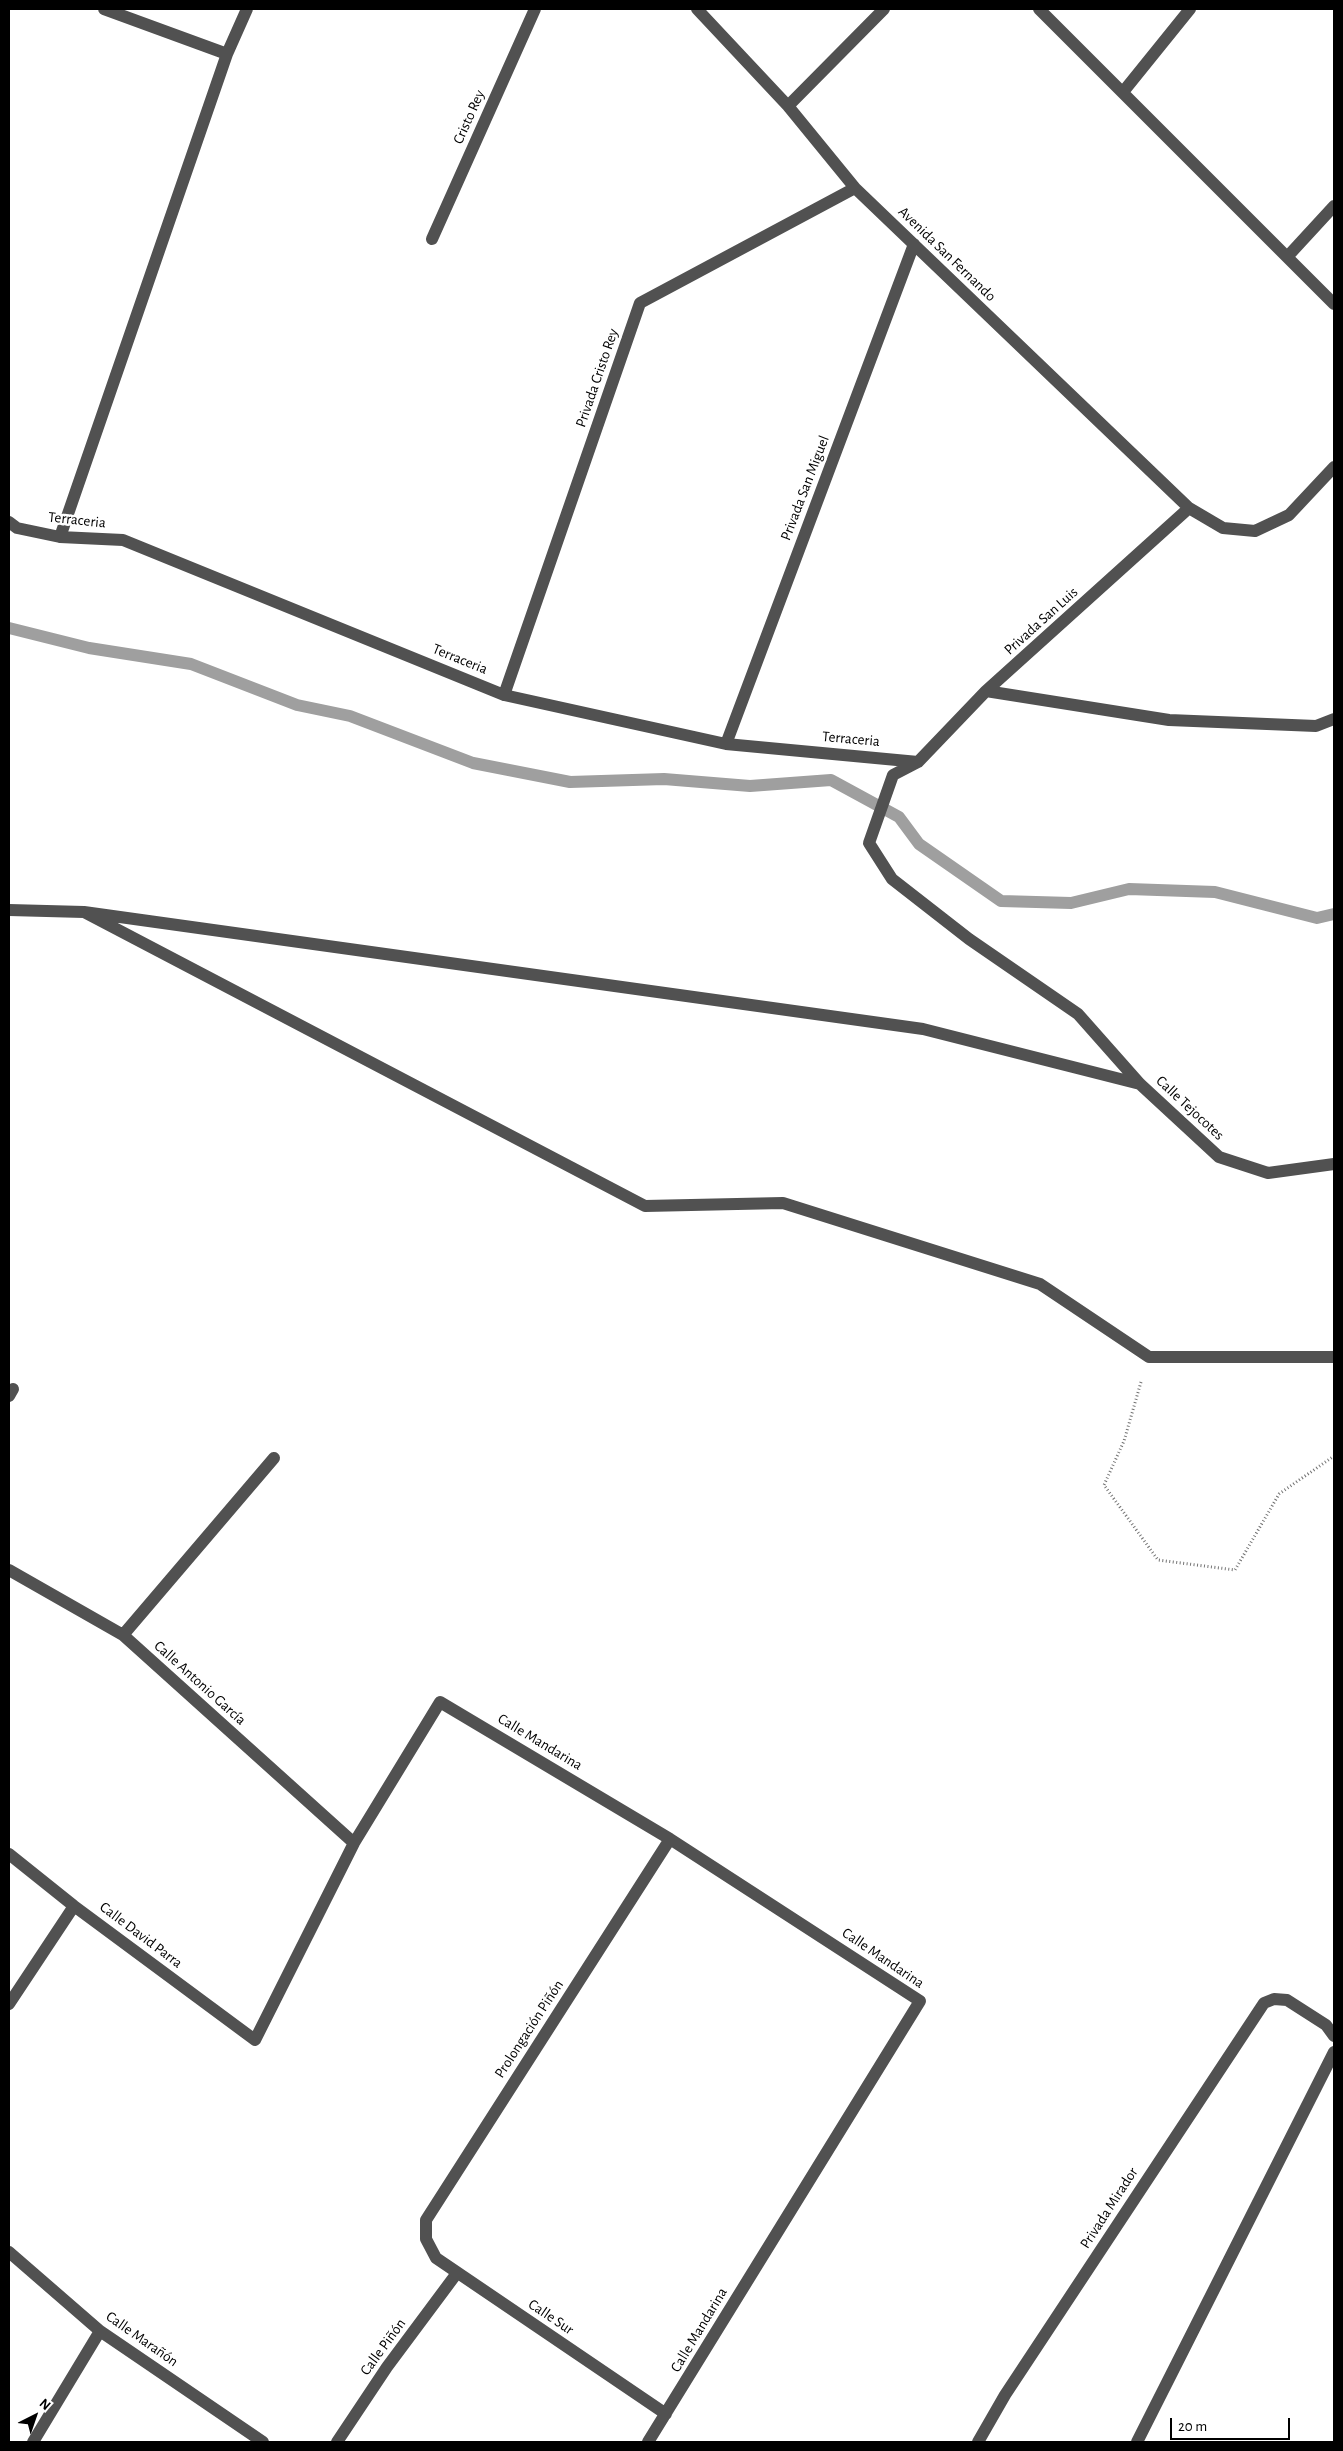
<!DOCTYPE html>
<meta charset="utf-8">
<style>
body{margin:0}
#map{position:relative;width:1343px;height:2451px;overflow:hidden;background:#fff;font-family:"Alegreya Sans",sans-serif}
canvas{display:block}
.frame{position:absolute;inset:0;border:10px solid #000;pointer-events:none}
.north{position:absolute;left:10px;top:2391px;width:50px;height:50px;-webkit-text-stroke:4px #fff;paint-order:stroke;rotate:41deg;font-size:14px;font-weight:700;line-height:20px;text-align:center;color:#000}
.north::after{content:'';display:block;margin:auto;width:18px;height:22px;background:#000;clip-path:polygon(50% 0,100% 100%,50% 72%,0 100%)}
.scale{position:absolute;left:1170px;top:2418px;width:120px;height:22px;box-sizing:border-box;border:2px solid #000;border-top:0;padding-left:6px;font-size:15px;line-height:18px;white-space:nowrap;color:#000;-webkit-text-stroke:4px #fff;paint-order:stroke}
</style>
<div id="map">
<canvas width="1343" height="2451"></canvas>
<div class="frame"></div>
<div class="north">N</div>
<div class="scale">20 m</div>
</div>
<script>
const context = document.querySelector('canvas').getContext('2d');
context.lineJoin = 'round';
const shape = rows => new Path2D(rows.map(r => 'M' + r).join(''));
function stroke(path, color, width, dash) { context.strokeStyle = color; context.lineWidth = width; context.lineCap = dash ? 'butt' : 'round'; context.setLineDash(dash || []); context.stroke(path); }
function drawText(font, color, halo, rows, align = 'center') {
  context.font = font + ' "Alegreya Sans",sans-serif'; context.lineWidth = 5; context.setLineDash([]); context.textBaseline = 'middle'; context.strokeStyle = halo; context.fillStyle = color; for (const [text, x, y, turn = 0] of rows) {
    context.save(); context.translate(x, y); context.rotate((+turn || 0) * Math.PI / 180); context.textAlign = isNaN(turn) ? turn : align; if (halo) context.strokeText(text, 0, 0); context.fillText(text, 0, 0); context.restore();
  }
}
const stream = shape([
 [9,628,89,648,191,664,297,705,350,716,473,763,570,782,664,779,750,786,831,780,899,817,919,844,1001,901,1071,903,1129,889,1215,892,1317,918,1334,914]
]);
const path = shape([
 [1141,1382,1124,1441,1104,1485,1158,1560,1235,1570,1279,1494,1334,1456]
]);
const minor = shape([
 [104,9,227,54],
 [697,9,788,106,855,188,1189,508,1223,528,1255,531,1289,515,1334,467],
 [1039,9,1334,304],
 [1123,92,1190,9],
 [788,106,884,9],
 [432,239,535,9],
 [1288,256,1334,206],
 [1189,508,986,691,918,762,893,775,869,843,892,879,969,939,1078,1014,1140,1084,1219,1157,1268,1173,1334,1164],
 [9,522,17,528,60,537,123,540,504,695,726,744,918,762],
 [60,537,227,54,247,9],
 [986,691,1169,720,1316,726,1334,719],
 [504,695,640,303,855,188],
 [726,744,914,244],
 [9,910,84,912,923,1029,1140,1084],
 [84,912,645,1206,783,1203,1040,1284,1149,1357,1334,1357],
 [9,1396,13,1389],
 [9,1570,123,1635,354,1843],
 [123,1635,274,1458],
 [9,1854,74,1906,255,2040,354,1843,440,1702,670,1839,920,2001,648,2442],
 [9,2004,74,1906],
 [9,2252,100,2331,263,2442],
 [666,2414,436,2258,426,2239,426,2220,670,1839],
 [33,2442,100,2331],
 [337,2442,387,2367,457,2273],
 [978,2442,1005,2395,1264,2003,1274,1999,1287,2000,1326,2025,1334,2036],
 [1137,2442,1334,2052]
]);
const streetNames = [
 ["Cristo Rey",469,117,-66],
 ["Avenida San Fernando",947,254,44],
 ["Privada Cristo Rey",597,378,-71],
 ["Privada San Miguel",805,488,-69],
 ["Terraceria",77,520,6],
 ["Privada San Luis",1041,621,-42],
 ["Terraceria",460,659,22],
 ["Terraceria",851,739,5],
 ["Calle Tejocotes",1190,1108,43],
 ["Calle Antonio García",200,1683,42],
 ["Calle Mandarina",540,1742,31],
 ["Calle David Parra",141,1935,37],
 ["Calle Mandarina",883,1958,34],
 ["Prolongación Piñón",529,2029,-57],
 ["Privada Mirador",1109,2208,-57],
 ["Calle Sur",551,2317,34],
 ["Calle Mandarina",699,2330,-59],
 ["Calle Marañón",142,2339,35],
 ["Calle Piñón",383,2347,-54]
];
stroke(stream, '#9f9f9f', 12);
stroke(path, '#737373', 3, [1, 2.5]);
stroke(minor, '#515151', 12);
drawText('15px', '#000', '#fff', streetNames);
</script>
